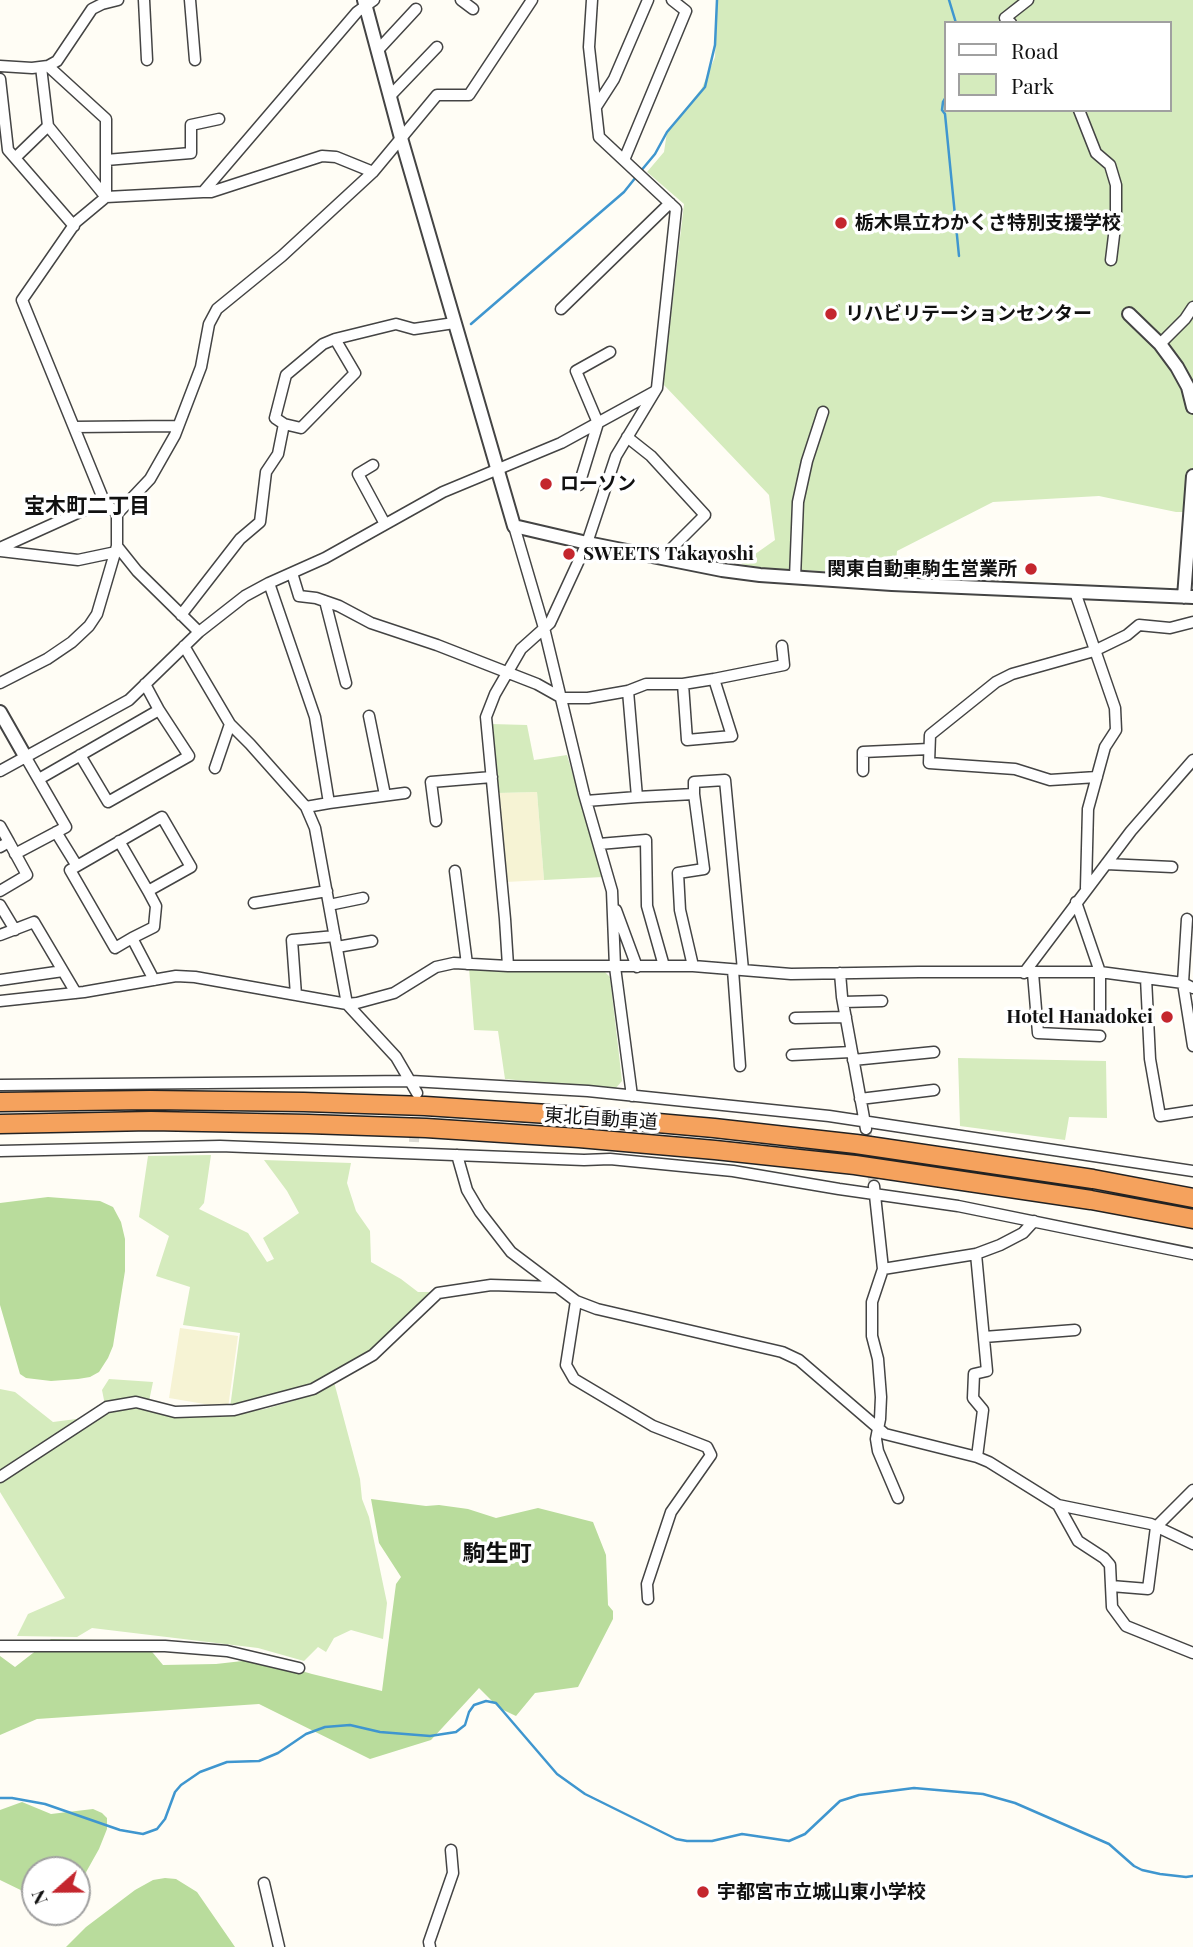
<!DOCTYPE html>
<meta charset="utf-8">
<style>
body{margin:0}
#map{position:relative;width:1193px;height:1947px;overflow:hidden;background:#fffdf5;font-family:"Playfair Display",serif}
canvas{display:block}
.legend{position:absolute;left:944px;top:21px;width:228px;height:91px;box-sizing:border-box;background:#fff;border:2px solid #a0a0a0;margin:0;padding:9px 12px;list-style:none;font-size:21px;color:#111}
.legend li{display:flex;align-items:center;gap:14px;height:35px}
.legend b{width:35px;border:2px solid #a0a0a0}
.north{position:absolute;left:21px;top:1856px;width:70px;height:70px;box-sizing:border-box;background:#fff;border:2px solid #a0a0a0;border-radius:50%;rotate:249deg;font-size:19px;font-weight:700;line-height:28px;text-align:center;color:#111}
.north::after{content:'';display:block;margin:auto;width:24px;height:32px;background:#c4262e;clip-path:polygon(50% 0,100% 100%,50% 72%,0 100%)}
</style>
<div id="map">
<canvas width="1193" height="1947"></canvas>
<ul class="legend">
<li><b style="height:9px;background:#fff"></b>Road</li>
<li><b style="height:19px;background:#d5ebbd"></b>Park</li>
</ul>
<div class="north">N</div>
</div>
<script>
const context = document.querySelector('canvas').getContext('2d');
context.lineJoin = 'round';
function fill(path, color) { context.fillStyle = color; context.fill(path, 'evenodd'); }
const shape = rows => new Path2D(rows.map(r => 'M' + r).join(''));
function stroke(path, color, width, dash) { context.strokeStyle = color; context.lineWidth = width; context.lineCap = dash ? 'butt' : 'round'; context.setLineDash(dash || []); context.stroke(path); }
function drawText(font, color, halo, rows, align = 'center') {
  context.font = font + ' "Playfair Display","Noto Sans JP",serif'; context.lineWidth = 7; context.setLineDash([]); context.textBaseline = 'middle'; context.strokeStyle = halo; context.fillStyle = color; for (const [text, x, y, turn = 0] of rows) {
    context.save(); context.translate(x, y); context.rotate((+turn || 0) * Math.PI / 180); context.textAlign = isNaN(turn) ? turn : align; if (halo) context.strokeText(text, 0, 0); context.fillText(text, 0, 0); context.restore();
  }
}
const farmland = shape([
 [537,792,544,880,506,882,497,793],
 [180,1328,238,1336,228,1408,169,1398]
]);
const green = shape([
 [717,0,1193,0,1193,512,1176,512,1099,496,993,502,897,551,895,575,762,568,741,564,775,540,769,495,663,384,684,204,647,172,664,152,667,132,702,88,715,57],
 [946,23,1170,23,1170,110,946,110],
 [491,724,527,725,534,760,567,755,603,877,544,880,537,792,497,793],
 [469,968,604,971,610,977,622,1081,615,1089,505,1079,498,1031,474,1030],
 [958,1058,1106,1061,1107,1118,1069,1117,1065,1140,960,1126],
 [211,1155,204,1203,199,1209,248,1233,267,1262,274,1259,263,1238,299,1213,287,1191,264,1160,351,1163,347,1183,356,1211,370,1231,371,1262,401,1279,418,1292,433,1292,364,1360,325,1380,230,1408,240,1333,183,1325,190,1287,156,1276,169,1236,139,1217,148,1156],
 [109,1379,153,1382,148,1406,238,1413,265,1409,293,1401,334,1382,360,1479,362,1499,369,1517,387,1603,383,1639,351,1630,334,1638,326,1652,318,1647,304,1661,258,1648,92,1628,77,1637,17,1636,28,1614,65,1598,0,1492,0,1389,15,1392,53,1422,107,1415,102,1390]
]);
const forest = shape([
 [48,1197,100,1201,113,1207,121,1222,125,1239,125,1271,113,1346,108,1358,99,1372,90,1377,78,1379,51,1381,26,1378,20,1374,0,1305,0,1203],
 [371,1499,426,1506,439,1505,468,1509,496,1518,538,1508,593,1522,606,1555,608,1605,613,1611,613,1619,578,1687,535,1693,516,1716,499,1708,479,1688,431,1740,370,1759,259,1704,37,1719,0,1735,0,1656,15,1667,51,1639,143,1641,163,1665,216,1664,260,1659,312,1674,382,1691,396,1584,401,1577,379,1543],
 [22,1802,51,1814,93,1809,102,1813,107,1818,107,1829,99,1849,85,1874,77,1884,77,1870,35,1870,35,1897,0,1880,0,1810],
 [165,1878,176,1879,197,1892,235,1947,66,1947,86,1927,135,1890,153,1880]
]);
const stream = shape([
 [949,0,956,23],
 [946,97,943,102,942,110,945,114,959,256],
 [640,172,655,154,667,132,705,87,715,45,717,0],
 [471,324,624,192,636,177],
 [0,1798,12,1798,45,1804,120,1830,143,1834,157,1829,165,1819,175,1792,181,1785,200,1772,227,1762,259,1761,278,1753,306,1734,325,1727,350,1725,380,1732,430,1736,456,1732,465,1725,469,1712,474,1705,486,1701,496,1703,557,1774,585,1794,676,1839,687,1841,712,1841,742,1834,789,1841,805,1834,840,1801,859,1795,914,1788,983,1794,1015,1803,1109,1844,1134,1866,1142,1870,1160,1874,1186,1877,1193,1876]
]);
const minorTunnel = shape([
 [866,1129,874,1186],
 [414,1142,416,1104]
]);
const minor = shape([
 [144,0,147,60],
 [190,0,195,60],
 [461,0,473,9],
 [592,0,589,47,599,137,676,209,657,388,616,456,587,543,550,623,521,649,495,694,486,717,505,919,508,966,693,966,791,974,919,972,1100,972,1183,983,1193,988],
 [1011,23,1005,18,1028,0],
 [378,50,416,9],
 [0,66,32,68,48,66,57,61,92,9,102,4,118,0],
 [48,66,106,119,106,197],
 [41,67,48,126,105,196],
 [0,79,8,150,74,226],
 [390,96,437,47],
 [596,107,614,79,648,0],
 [1079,110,1096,153,1110,165,1116,185,1116,219,1111,260],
 [15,158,48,126],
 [106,160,191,153,191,125,219,119],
 [624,160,686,11,672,0],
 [203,192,211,192,322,156,336,157,373,172],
 [561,309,670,203],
 [335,339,355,373,301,428,284,424,275,418,286,375,323,344,335,339,396,324,414,329,454,323],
 [1160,344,1185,319,1193,307],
 [74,427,178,426],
 [627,437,651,456,705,515,662,558],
 [373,465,358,474,385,524],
 [579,485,598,423,576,371,610,352],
 [104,501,22,300,76,222,106,197,203,192,357,12,374,0],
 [514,526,544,628,584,794,612,891,615,967,632,1096],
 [117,546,137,571,199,632],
 [0,548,104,501,117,514],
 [0,551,78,560,116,552],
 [292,573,299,596,316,598,339,606,371,623,437,645,537,684,562,698,588,698,628,691,646,684,683,684,714,679,732,736,687,740,683,684],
 [795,578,798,502,807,461,823,412],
 [269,583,315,717,329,803,306,807,315,828,347,1004,396,1057,417,1093],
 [1075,592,1115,708,1116,730,1105,747,1088,809,1086,888],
 [325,601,346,683],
 [181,615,240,539,260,522,266,472,278,454,284,424],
 [184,646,230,724,250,744,306,807],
 [714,679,784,665,782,646],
 [0,683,47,659,72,642,89,626,97,614,117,546,117,514,150,479,175,435,201,367,209,324,217,309,282,256,373,172,437,95,469,95,532,0],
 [145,684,159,710],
 [369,716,385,795],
 [215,768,230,724],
 [0,771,129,700,199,632,245,596,269,583,325,558,443,492,561,443,654,392],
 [863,771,863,752,929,749],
 [1097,777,1050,780,1015,769,929,763,930,735,996,682,1012,674,1094,651,1127,635,1139,625,1170,628,1193,622],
 [39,779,159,710,189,756,108,802,80,755],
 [637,797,694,794],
 [586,801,637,797,628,691],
 [329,803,405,793],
 [436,821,431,782,492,777],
 [0,826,9,842],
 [56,832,77,866],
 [119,841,148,891],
 [599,844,646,840,647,906,664,966],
 [0,847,9,842,27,875,0,891],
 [15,854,66,827,25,756],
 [1106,864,1172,867],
 [455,871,467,964],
 [1076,902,1100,972,1100,1012],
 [254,903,327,891],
 [0,905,15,930],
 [329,905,363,898],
 [616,910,637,967],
 [1187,919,1183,983,1193,1046],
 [0,935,34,922,76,993],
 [132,938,154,927,156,906,148,891,191,867,162,817,70,870,115,948,132,938,154,980],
 [337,947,372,941],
 [693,966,680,910,678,873,704,869,694,794,694,782,725,780,743,970],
 [733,970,740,1066],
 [840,973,842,997,866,1129],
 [1024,973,1131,831,1193,760],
 [1033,973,1038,1033,1100,1036],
 [1146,978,1150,1059,1160,1116,1193,1111],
 [0,980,63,971],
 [296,995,292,940,335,936],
 [0,1001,84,992,176,976,195,977,347,1004,357,1003,394,993,436,967,454,963,508,966],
 [843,1002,882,1001],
 [795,1018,846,1017],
 [792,1055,851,1052],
 [853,1060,934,1052],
 [0,1085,411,1081,588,1091,829,1116,1193,1171],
 [860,1099,934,1090],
 [0,1151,220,1146,584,1160,610,1159,733,1171,839,1189,958,1206,1193,1254],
 [457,1155,467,1190,480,1212,511,1252,576,1301,597,1309,782,1352,799,1360,885,1434,977,1457,989,1462,1058,1505,1151,1524,1193,1544],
 [874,1186,883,1269,872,1302,872,1336,878,1359,881,1397,880,1419,876,1439,878,1451,898,1498],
 [976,1254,987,1371,974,1374,973,1398,983,1410,977,1457],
 [883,1269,976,1254,1000,1245,1023,1233,1034,1221],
 [576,1301,566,1365,574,1379,653,1426,707,1447,711,1455,671,1512,647,1584,648,1599],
 [984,1337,1075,1330],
 [0,1477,107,1407,136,1402,175,1412,234,1410,313,1389,373,1355,438,1293,491,1285,555,1287],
 [1058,1505,1078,1541,1104,1558,1110,1565,1112,1607,1126,1626,1193,1653],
 [1111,1586,1148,1589,1156,1527,1193,1490],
 [0,1646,165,1646,227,1651,299,1668],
 [264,1883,279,1947],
 [430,1947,429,1942,453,1873,451,1850]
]);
const tertiary = shape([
 [364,0,401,138,514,526,587,543,722,570,760,575,892,584,1193,597],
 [1129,314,1160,344,1177,367,1188,387,1193,407],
 [1184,597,1193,476],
 [0,712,25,756]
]);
const motorway = shape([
 [0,1102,150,1100,304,1102,425,1106,579,1116,714,1128,856,1144,1093,1179,1193,1198],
 [0,1124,151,1121,308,1124,426,1128,579,1138,715,1150,855,1165,1091,1200,1193,1219]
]);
const markers = [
 [841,223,7,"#c4262e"],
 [831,314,7,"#c4262e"],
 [546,484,7,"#c4262e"],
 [569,554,7,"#c4262e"],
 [1031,569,7,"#c4262e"],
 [1167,1017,7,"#c4262e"],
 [703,1892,7,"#c4262e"]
];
const poiNames = [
 ["栃木県立わかくさ特別支援学校",855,223],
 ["リハビリテーションセンター",845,314],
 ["ローソン",560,484],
 ["SWEETS Takayoshi",583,554],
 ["関東自動車駒生営業所",1017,569,"right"],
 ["Hotel Hanadokei",1153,1017,"right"],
 ["宇都宮市立城山東小学校",717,1892]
];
const streetNames = [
 ["東北自動車道",601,1119,4]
];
const neighbourhoodNames = [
 ["宝木町二丁目",87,506]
];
const quarterNames = [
 ["駒生町",497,1554]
];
fill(farmland, '#f6f3d4');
fill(green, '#d5ebbd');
fill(forest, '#b9dc9c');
stroke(stream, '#3f96cf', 2.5);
stroke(minorTunnel, '#dbdad3', 10, [10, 5]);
stroke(minor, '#444', 13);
stroke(tertiary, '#444', 16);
stroke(motorway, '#222', 21);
stroke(minor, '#fff', 10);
stroke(tertiary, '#fff', 12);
stroke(motorway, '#f5a25d', 18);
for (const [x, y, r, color] of markers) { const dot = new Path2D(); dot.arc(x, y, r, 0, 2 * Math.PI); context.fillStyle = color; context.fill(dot); stroke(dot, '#fff', 2.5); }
drawText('bold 19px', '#111', '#fff', poiNames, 'left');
drawText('19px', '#111', '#fff', streetNames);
drawText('bold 21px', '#111', '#fff', neighbourhoodNames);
drawText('bold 23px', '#111', '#fff', quarterNames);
</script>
